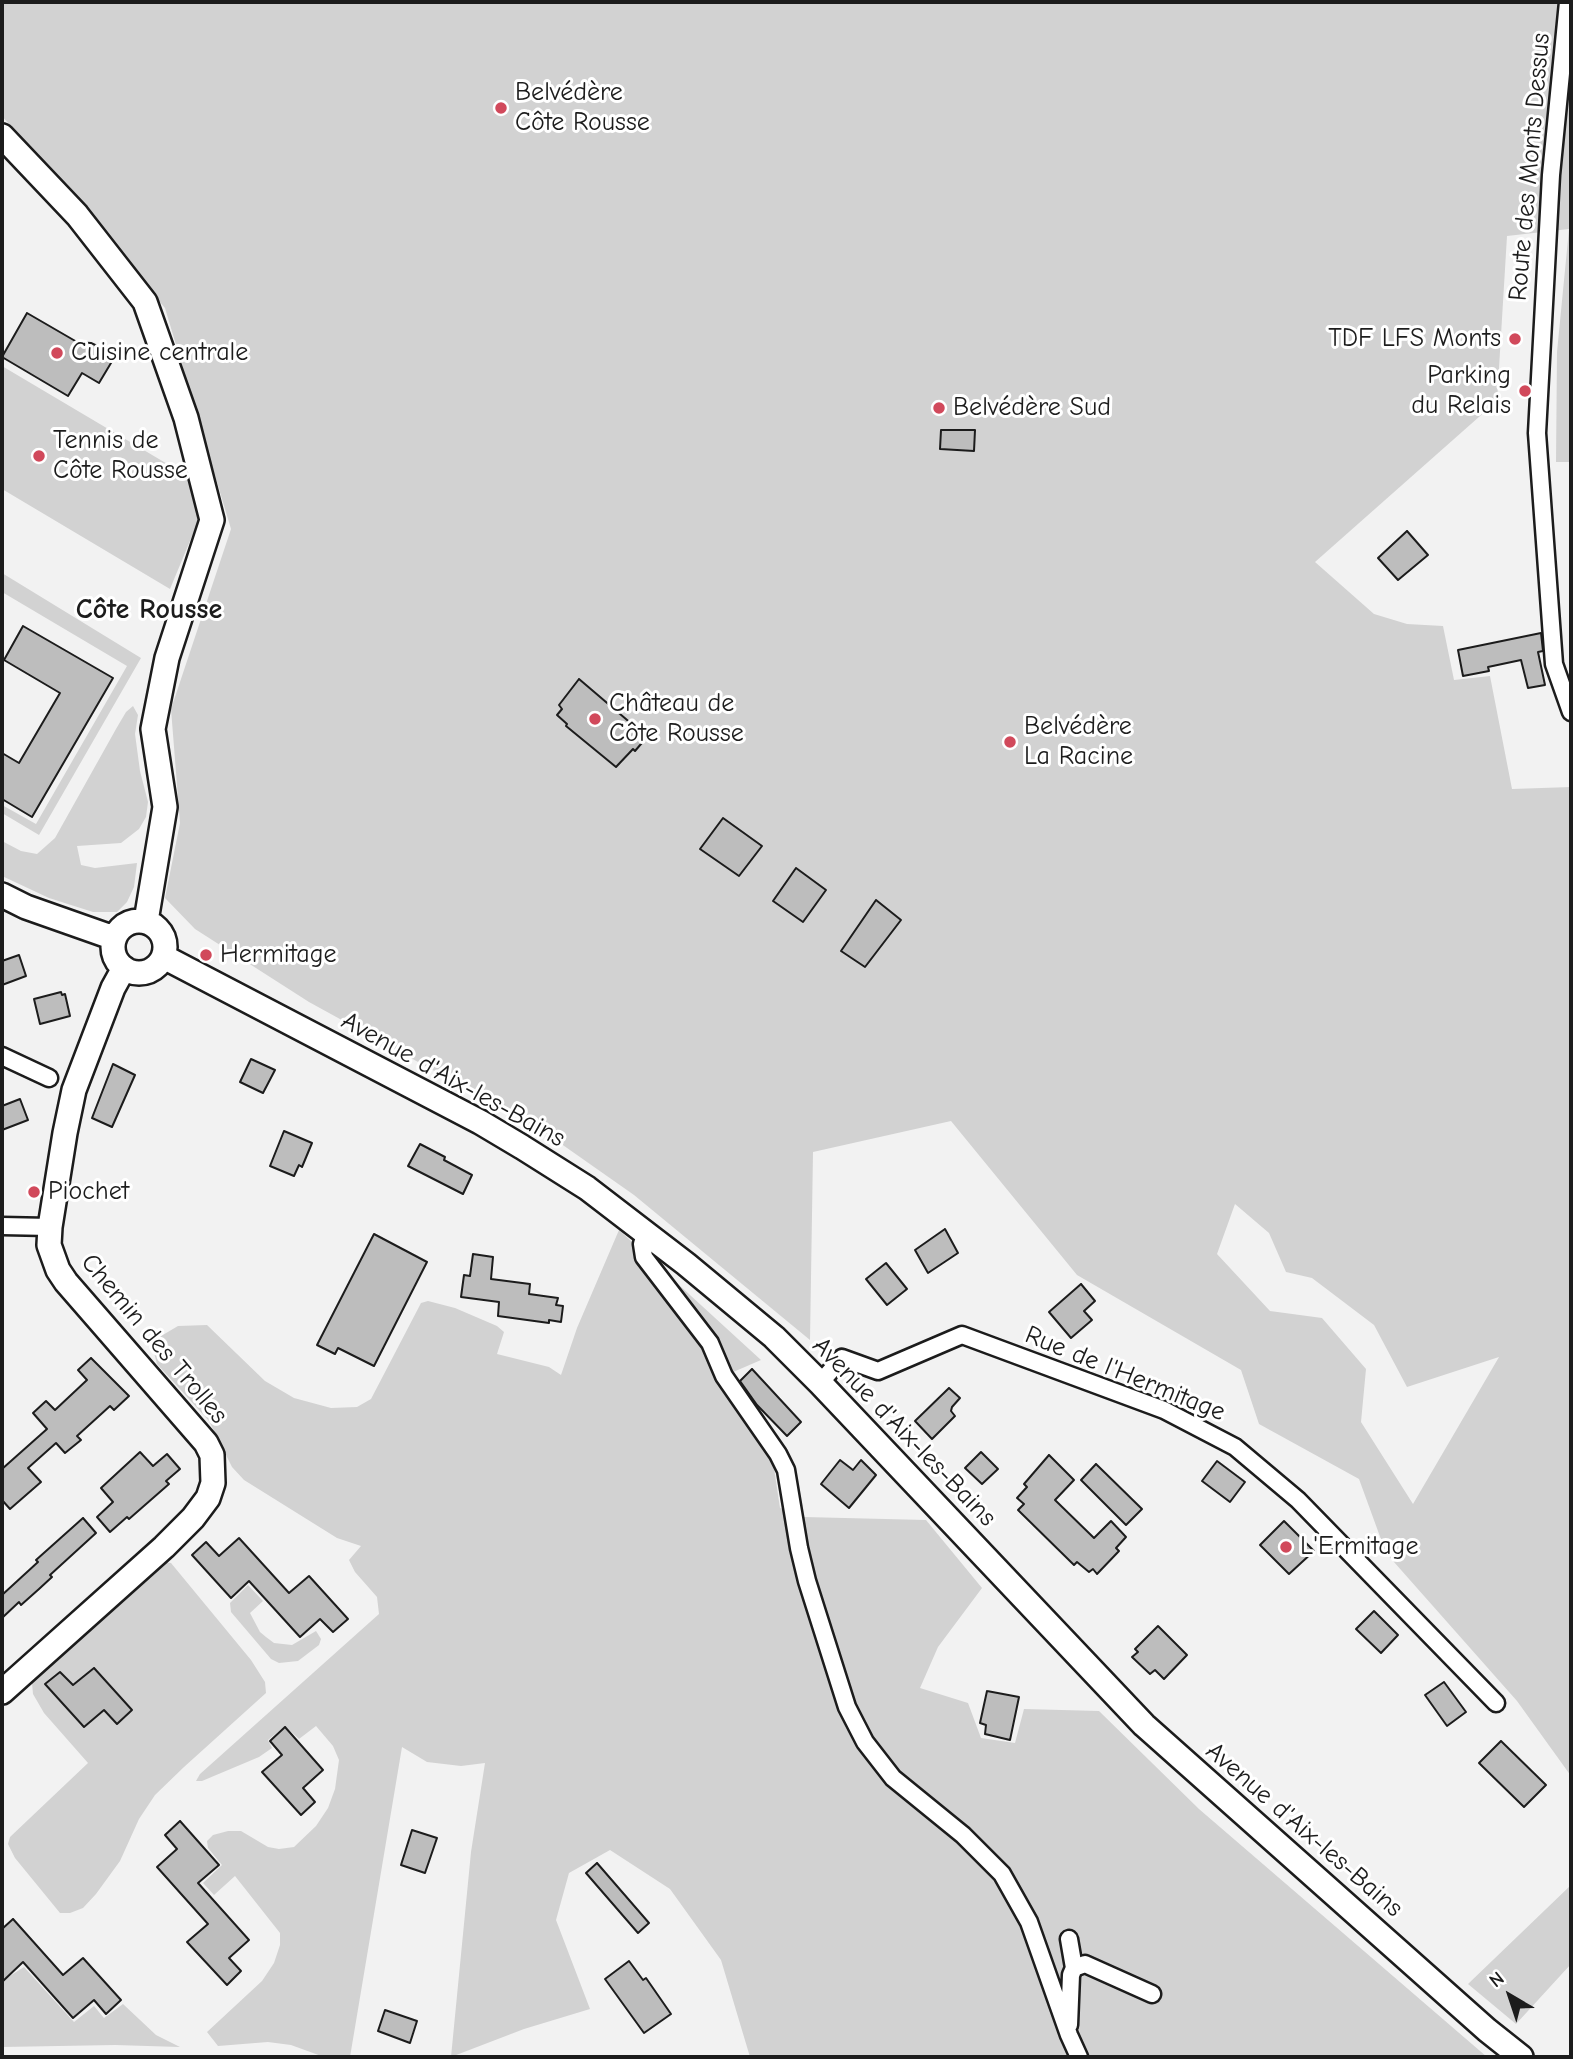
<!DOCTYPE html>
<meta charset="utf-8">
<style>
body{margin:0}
#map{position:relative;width:1573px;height:2059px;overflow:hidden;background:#f2f2f2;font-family:"Comic Neue",sans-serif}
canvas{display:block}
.frame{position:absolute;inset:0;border:4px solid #1c1c1c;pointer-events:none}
.north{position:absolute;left:1475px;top:1961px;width:70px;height:70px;-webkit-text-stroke:5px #fff;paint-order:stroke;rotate:321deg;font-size:19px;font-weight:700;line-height:28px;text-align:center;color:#1c1c1c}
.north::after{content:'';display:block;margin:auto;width:24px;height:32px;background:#1c1c1c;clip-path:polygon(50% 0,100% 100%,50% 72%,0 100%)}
</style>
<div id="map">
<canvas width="1573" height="2059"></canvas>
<div class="frame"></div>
<div class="north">N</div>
</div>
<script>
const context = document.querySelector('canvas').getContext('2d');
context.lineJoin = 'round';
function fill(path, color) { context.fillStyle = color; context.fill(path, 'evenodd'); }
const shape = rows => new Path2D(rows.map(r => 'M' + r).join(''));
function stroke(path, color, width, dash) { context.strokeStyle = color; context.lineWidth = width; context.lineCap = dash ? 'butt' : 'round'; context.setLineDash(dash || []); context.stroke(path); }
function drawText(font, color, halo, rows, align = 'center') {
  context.font = font + ' "Comic Neue",sans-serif'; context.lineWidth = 6; context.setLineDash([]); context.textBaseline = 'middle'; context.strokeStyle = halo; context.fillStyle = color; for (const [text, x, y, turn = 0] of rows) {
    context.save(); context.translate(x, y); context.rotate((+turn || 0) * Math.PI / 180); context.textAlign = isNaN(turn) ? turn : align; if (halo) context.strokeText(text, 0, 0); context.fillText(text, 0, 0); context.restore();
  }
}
const green = shape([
 [2,2,1571,2,1571,462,1556,462,1557,352,1569,229,1507,236,1497,401,1315,562,1374,614,1407,624,1443,626,1454,680,1490,676,1512,789,1571,787,1571,1776,1517,1701,1386,1553,1359,1479,1259,1424,1241,1370,1077,1275,951,1121,813,1152,810,1340,634,1195,540,1129,309,1002,195,929,165,898,180,823,171,709,231,529,165,308,2,116],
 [1235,1204,1269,1233,1286,1272,1312,1278,1374,1325,1407,1387,1499,1357,1413,1504,1361,1422,1366,1369,1322,1318,1270,1311,1217,1254],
 [2,366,196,481,202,512,170,589,2,489],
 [2,573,141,658,39,835,2,813,2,805,36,824,127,666,2,592],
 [133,706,138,715,135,734,140,771,148,802,146,817,139,829,121,843,77,846,81,865,95,868,137,863,134,887,127,902,117,912,93,912,49,898,2,876,2,841,21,851,37,854,55,838,116,729,126,712],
 [619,1230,761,1360,724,1376,774,1468,780,1508,804,1517,926,1520,982,1588,938,1647,920,1688,968,1703,981,1738,1015,1743,1024,1709,1099,1711,1199,1809,1487,2057,750,2057,721,1960,670,1889,610,1850,569,1873,556,1920,590,2009,524,2029,451,2057,471,1852,485,1763,461,1766,427,1762,402,1747,350,2057,324,2057,291,2045,268,2042,218,2046,207,2032,262,1981,274,1963,280,1945,280,1933,235,1876,214,1895,203,1883,222,1865,208,1848,207,1841,213,1835,228,1831,241,1831,268,1847,279,1849,294,1847,316,1826,328,1808,335,1789,339,1760,333,1746,316,1726,299,1739,285,1726,268,1740,272,1748,259,1757,202,1781,196,1781,200,1774,379,1614,377,1597,355,1572,349,1560,361,1546,337,1538,244,1480,232,1467,209,1421,157,1364,153,1349,156,1339,178,1326,207,1325,265,1381,294,1398,331,1408,357,1407,371,1399,421,1303,428,1301,455,1308,497,1326,504,1332,497,1354,549,1367,561,1375,577,1328],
 [163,1562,171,1563,251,1660,265,1682,266,1693,184,1767,155,1795,139,1819,120,1861,96,1894,83,1908,70,1913,60,1913,15,1858,8,1844,10,1837,88,1763,44,1713,33,1694,32,1683],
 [248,1585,263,1601,250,1613,260,1632,266,1637,274,1643,292,1645,316,1631,321,1639,319,1645,298,1661,279,1663,271,1659,231,1612,230,1603],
 [1571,1885,1571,1964,1516,2024,1468,1984],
 [24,1967,74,2022,94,2006,104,2018,123,2004,156,2035,180,2047,115,2045,2,2047,2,1981]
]);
const building = shape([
 [27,313,77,342,91,343,108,351,114,358,99,383,82,373,68,396,2,357,27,313],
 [941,430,975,430,974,451,940,449,941,430],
 [1407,531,1428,555,1398,580,1378,558,1407,531],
 [23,626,113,678,32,817,2,799,2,753,19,763,60,693,4,660,23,626],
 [1541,633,1543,651,1538,652,1545,685,1528,688,1521,660,1488,667,1489,671,1463,676,1458,650,1541,633],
 [579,679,647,737,635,751,633,749,616,767,566,726,567,724,557,715,562,709,559,705,579,679],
 [723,818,762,846,739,876,700,849,723,818],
 [796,868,826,890,803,922,773,901,796,868],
 [876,900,901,920,865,967,841,951,876,900],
 [19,955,26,976,2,985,2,961,19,955],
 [61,992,62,995,65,994,70,1016,40,1024,34,999,61,992],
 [251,1059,275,1070,263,1093,240,1082,251,1059],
 [113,1064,135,1075,112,1127,92,1118,113,1064],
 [20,1099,28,1120,2,1130,2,1106,20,1099],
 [284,1131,312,1143,302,1167,299,1165,294,1176,270,1166,284,1131],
 [420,1144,445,1157,444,1160,472,1175,463,1194,408,1166,420,1144],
 [945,1229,958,1253,928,1273,915,1250,945,1229],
 [374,1234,427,1262,374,1366,338,1348,335,1354,317,1345,374,1234],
 [473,1254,493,1257,491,1279,530,1284,529,1294,558,1298,556,1305,563,1306,561,1322,549,1320,549,1323,498,1316,499,1302,461,1297,464,1275,470,1276,473,1254],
 [886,1263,907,1289,887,1305,866,1279,886,1263],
 [1081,1284,1095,1301,1084,1311,1092,1320,1071,1338,1049,1312,1081,1284],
 [91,1358,129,1396,114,1410,110,1406,77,1436,81,1440,65,1453,56,1443,28,1468,41,1482,10,1509,2,1500,2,1469,47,1429,33,1413,46,1401,55,1410,87,1380,78,1370,91,1358],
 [752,1369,801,1422,787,1436,757,1405,740,1381,752,1369],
 [949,1388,960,1398,952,1407,951,1411,955,1416,932,1439,915,1421,949,1388],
 [140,1452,153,1466,167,1454,180,1469,166,1481,169,1484,129,1519,127,1517,110,1532,97,1517,113,1502,101,1488,140,1452],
 [981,1452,998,1469,982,1484,965,1468,981,1452],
 [1049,1455,1074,1480,1055,1500,1094,1538,1111,1521,1126,1537,1116,1548,1119,1551,1097,1574,1093,1569,1089,1572,1077,1562,1074,1565,1018,1510,1024,1504,1017,1498,1027,1487,1024,1484,1049,1455],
 [840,1460,853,1470,861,1460,876,1475,849,1508,821,1484,840,1460],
 [1217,1461,1245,1482,1230,1502,1202,1481,1217,1461],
 [1096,1464,1142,1509,1126,1525,1081,1480,1096,1464],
 [83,1518,96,1533,50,1575,52,1577,39,1589,21,1605,19,1602,2,1618,2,1595,38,1562,36,1560,83,1518],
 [1284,1521,1314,1551,1289,1574,1260,1545,1284,1521],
 [239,1538,289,1593,309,1576,348,1619,333,1632,320,1619,300,1637,249,1581,231,1598,192,1555,206,1542,219,1556,239,1538],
 [1374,1611,1398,1635,1381,1653,1356,1629,1374,1611],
 [1158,1626,1187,1655,1164,1679,1155,1670,1150,1674,1132,1657,1138,1652,1135,1649,1158,1626],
 [94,1668,132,1710,117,1724,104,1710,84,1727,45,1684,60,1672,73,1685,94,1668],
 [1444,1682,1466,1712,1447,1726,1425,1695,1444,1682],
 [987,1691,1019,1697,1010,1740,985,1734,986,1725,980,1723,987,1691],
 [285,1727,323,1770,303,1788,315,1802,301,1815,262,1772,282,1755,270,1741,285,1727],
 [1501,1741,1546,1785,1524,1807,1479,1763,1501,1741],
 [180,1821,219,1865,198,1883,249,1940,229,1958,241,1971,227,1985,187,1942,208,1924,157,1867,177,1849,165,1835,180,1821],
 [412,1830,437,1838,425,1873,401,1865,412,1830],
 [597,1863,649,1923,638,1933,586,1873,597,1863],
 [13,1919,63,1975,83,1958,121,2000,106,2014,94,2000,73,2018,23,1962,2,1982,2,1929,13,1919],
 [629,1961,643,1980,646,1978,671,2014,644,2033,605,1979,629,1961],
 [385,2010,417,2021,410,2043,378,2031,385,2010]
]);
const street = shape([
 [1568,2,1551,175,1537,433,1554,664,1571,712],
 [2,1056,49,1078],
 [2,1226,50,1227],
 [646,1231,642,1244,644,1257,710,1343,724,1376,778,1454,786,1470,799,1548,807,1581,847,1707,865,1742,893,1778,963,1835,1002,1874,1029,1922,1069,2035,1079,2057],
 [820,1383,842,1358,878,1371,962,1335,1164,1410,1235,1447,1298,1500,1496,1703],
 [1069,1939,1074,1968],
 [1069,2025,1071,1975,1074,1968,1085,1964,1152,1994]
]);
const secondary = shape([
 [2,136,77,215,145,302,186,418,212,520,167,658,153,729,165,807,146,921],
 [2,895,26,907,114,938],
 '113 947a26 26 0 1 1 52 0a26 26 0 1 1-52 0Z',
 [164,957,480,1122,522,1147,587,1188,686,1264,774,1337,820,1383,1144,1725,1487,2030,1521,2057],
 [2,1692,164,1547,193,1518,208,1498,213,1483,212,1455,206,1443,66,1282,58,1270,49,1245,50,1227,65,1133,74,1090,113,988,124,968]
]);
const markers = [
 [501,108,7,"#d1495b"],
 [1515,339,7,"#d1495b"],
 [57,353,7,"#d1495b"],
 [1525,391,7,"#d1495b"],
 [939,408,7,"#d1495b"],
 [39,456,7,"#d1495b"],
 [595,719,7,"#d1495b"],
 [1010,742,7,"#d1495b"],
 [206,955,7,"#d1495b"],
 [34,1192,7,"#d1495b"],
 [1286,1547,7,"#d1495b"]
];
const poiNames = [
 ["Belvédère",515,93],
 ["Côte Rousse",515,123],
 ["TDF LFS Monts",1501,339,"right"],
 ["Cuisine centrale",71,353],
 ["Parking",1511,376,"right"],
 ["du Relais",1511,406,"right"],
 ["Belvédère Sud",953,408],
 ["Tennis de",53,441],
 ["Côte Rousse",53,471],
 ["Château de",609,704],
 ["Côte Rousse",609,734],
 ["Belvédère",1024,727],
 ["La Racine",1024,757],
 ["Hermitage",220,955],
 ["Piochet",48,1192],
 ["L'Ermitage",1300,1547]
];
const streetNames = [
 ["Route des Monts Dessus",1530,167,-85],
 ["Avenue d'Aix-les-Bains",453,1080,29],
 ["Chemin des Trolles",154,1339,50],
 ["Rue de l'Hermitage",1125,1374,22],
 ["Avenue d'Aix-les-Bains",904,1432,46],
 ["Avenue d'Aix-les-Bains",1304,1830,41]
];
const neighbourhoodNames = [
 ["Côte Rousse",149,610]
];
fill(green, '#d2d2d2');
fill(building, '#bdbdbd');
stroke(building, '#1c1c1c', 2);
stroke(street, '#1c1c1c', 21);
stroke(secondary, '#1c1c1c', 28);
stroke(street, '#fff', 16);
stroke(secondary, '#fff', 23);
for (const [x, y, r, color] of markers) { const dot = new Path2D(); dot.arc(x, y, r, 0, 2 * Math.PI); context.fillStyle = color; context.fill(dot); stroke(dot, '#fff', 2.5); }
drawText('26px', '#1c1c1c', '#fff', poiNames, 'left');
drawText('26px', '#1c1c1c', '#fff', streetNames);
drawText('bold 28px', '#1c1c1c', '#fff', neighbourhoodNames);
</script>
